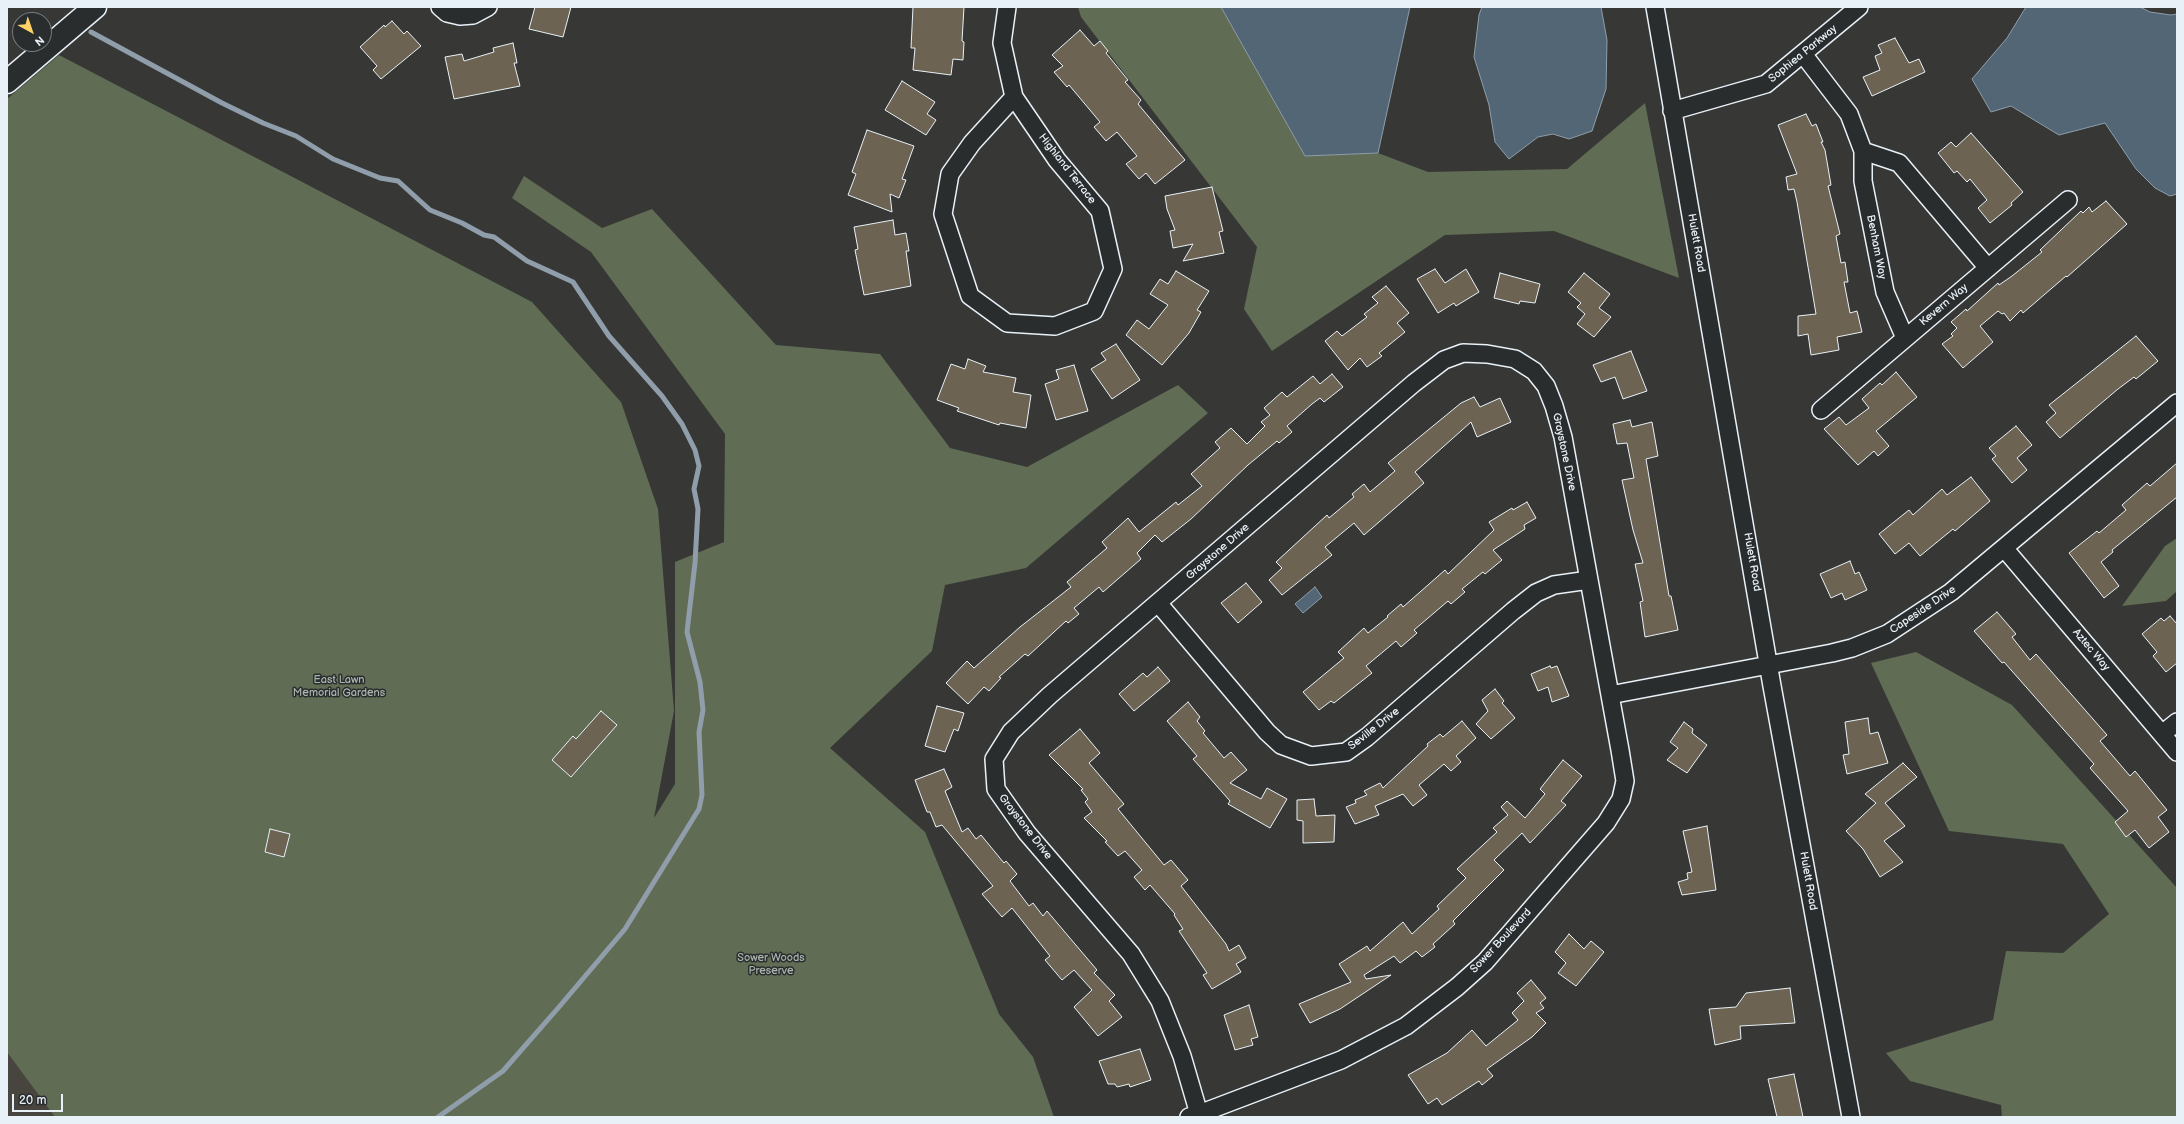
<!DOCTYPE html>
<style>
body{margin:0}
#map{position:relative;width:2184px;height:1124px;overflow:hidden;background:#373835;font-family:"Balsamiq Sans",sans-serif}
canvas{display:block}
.frame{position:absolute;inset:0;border:8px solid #e8f1f8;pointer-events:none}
.north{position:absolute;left:12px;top:12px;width:40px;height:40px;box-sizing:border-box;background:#2a2d2e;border:1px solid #767b7f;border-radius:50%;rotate:140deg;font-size:11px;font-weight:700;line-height:16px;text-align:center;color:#e8f1f8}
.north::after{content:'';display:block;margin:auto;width:14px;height:18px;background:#ffd166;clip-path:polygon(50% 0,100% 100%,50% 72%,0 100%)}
.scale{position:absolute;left:12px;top:1094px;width:51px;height:18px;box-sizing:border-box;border:2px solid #e8f1f8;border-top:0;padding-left:5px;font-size:12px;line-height:14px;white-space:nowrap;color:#e8f1f8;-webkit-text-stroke:3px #2a2d2e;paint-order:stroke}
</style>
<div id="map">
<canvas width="2184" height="1124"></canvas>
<div class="frame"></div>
<div class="north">N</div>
<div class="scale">20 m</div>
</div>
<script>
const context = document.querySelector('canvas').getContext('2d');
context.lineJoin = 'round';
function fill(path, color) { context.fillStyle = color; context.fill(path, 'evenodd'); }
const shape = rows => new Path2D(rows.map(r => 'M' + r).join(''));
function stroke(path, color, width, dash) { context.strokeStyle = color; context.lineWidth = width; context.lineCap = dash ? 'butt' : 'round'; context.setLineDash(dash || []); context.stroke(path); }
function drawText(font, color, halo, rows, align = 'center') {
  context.font = font + ' "Balsamiq Sans",sans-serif'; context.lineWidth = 3; context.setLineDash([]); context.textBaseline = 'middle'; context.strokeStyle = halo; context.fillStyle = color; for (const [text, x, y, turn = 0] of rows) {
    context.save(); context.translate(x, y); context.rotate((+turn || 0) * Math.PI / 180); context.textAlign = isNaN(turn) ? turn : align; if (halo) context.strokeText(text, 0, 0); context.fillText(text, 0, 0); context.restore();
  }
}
const built = shape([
 [7,1017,92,1117,7,1117]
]);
const green = shape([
 [1078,7,1221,7,1305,156,1378,153,1428,172,1567,169,1645,103,1679,278,1554,231,1445,235,1272,351,1244,309,1257,247,1081,17],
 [59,55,532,302,621,402,658,509,674,711,654,818,675,784,675,562,724,542,725,434,591,252,512,198,524,176,602,228,652,209,776,345,880,354,950,448,1027,467,1178,385,1208,413,1026,568,945,585,932,651,830,748,925,832,999,1014,1033,1057,1054,1117,55,1117,7,1052,7,99],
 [2177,538,2177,591,2166,601,2122,606,2165,546],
 [1916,652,2012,705,2177,888,2177,1117,2002,1117,2001,1105,1910,1081,1886,1053,1993,1020,2006,951,2063,953,2109,914,2063,844,1949,831,1871,663]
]);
const water = shape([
 [1221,7,1410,7,1378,153,1305,156,1221,7],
 [1482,7,1601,7,1607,40,1606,89,1592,131,1569,139,1553,134,1538,137,1509,159,1495,142,1489,105,1474,57,1479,15,1482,7],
 [2026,7,2140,7,2150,12,2171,15,2177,14,2177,194,2170,196,2155,188,2136,169,2105,123,2059,135,2011,106,1991,112,1972,79,2007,38,2026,7],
 [1315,587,1322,597,1303,613,1295,604,1315,587]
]);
const stream = shape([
 [91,32,222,103,263,123,296,136,333,159,380,178,398,181,430,210,462,223,484,235,494,237,527,261,573,282,609,336,662,396,682,424,695,450,699,466,694,489,698,509,695,563,687,632,700,682,703,710,699,732,702,795,699,809,625,929,559,1007,503,1071,438,1117]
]);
const building = shape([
 [535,7,571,7,563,37,529,29,535,7],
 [913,7,964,7,962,41,964,42,963,60,953,59,951,75,913,70,915,48,911,48,913,7],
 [392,21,404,34,407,31,421,46,381,79,373,70,377,66,360,47,384,25,385,27,392,21],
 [1080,30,1094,46,1100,41,1108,51,1106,53,1128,80,1125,82,1141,100,1138,104,1185,160,1155,184,1146,173,1139,179,1126,164,1137,156,1117,132,1106,141,1094,127,1100,122,1069,85,1067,87,1054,72,1063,66,1052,55,1080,30],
 [1895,38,1909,63,1919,59,1925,72,1872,96,1863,77,1880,70,1875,56,1882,53,1878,45,1895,38],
 [513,43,517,63,514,63,520,86,454,99,445,57,462,54,464,61,494,52,493,48,513,43],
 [902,81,935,102,927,114,936,120,926,135,885,110,902,81],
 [1806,114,1812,126,1816,124,1823,142,1821,142,1825,150,1831,185,1828,186,1840,234,1836,236,1841,263,1845,262,1848,282,1844,282,1850,313,1857,311,1862,332,1837,337,1839,350,1811,355,1808,334,1798,336,1798,316,1816,314,1797,202,1794,189,1788,190,1786,177,1797,174,1778,125,1806,114],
 [867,130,914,146,902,179,906,180,899,198,890,194,892,212,848,195,856,174,852,172,867,130],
 [1971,133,2023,192,2011,203,2012,205,1990,223,1978,208,1987,200,1970,179,1967,182,1957,171,1954,173,1938,153,1951,142,1956,147,1971,133],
 [1212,187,1223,231,1219,232,1224,253,1183,261,1193,244,1173,248,1170,231,1175,230,1167,209,1165,196,1212,187],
 [2106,201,2127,224,2067,277,2066,276,2023,313,2021,310,2010,321,2004,313,2002,314,1998,311,1980,326,1993,342,1963,368,1942,344,1953,336,1951,334,1957,328,1951,322,1966,309,1967,311,1998,283,1999,285,2012,276,2042,252,2040,250,2081,211,2083,213,2089,207,2092,212,2106,201],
 [893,220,895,235,906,233,909,251,906,251,911,286,864,295,855,250,858,249,854,227,893,220],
 [1435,269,1445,283,1466,269,1479,292,1456,306,1454,303,1438,313,1417,279,1435,269],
 [1176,271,1209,291,1197,310,1201,312,1189,333,1162,365,1126,335,1137,320,1149,329,1168,305,1150,294,1160,279,1168,284,1176,271],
 [1500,273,1540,284,1535,303,1520,301,1519,304,1494,298,1500,273],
 [1584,273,1610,294,1599,308,1611,317,1594,337,1577,324,1585,314,1577,307,1581,303,1568,292,1584,273],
 [1386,286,1409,313,1397,323,1405,332,1379,353,1382,356,1367,367,1360,358,1348,370,1325,341,1337,331,1342,336,1367,317,1364,314,1378,303,1372,297,1386,286],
 [2136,336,2158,361,2136,379,2134,377,2118,389,2060,438,2046,422,2056,413,2049,405,2136,336],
 [1116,344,1140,380,1112,399,1091,369,1106,360,1101,353,1116,344],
 [1631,351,1647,391,1623,399,1615,377,1601,382,1593,365,1631,351],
 [968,359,986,366,983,372,1016,378,1013,392,1031,395,1026,428,1000,423,999,425,957,411,959,408,937,400,951,364,965,369,968,359],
 [1074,365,1088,411,1056,420,1045,384,1059,379,1056,370,1074,365],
 [1896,372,1917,397,1876,431,1889,446,1878,456,1874,451,1858,465,1824,429,1839,417,1846,425,1869,408,1862,399,1880,383,1882,385,1896,372],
 [1332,374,1343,387,1324,402,1320,398,1312,404,1287,426,1292,432,1279,443,1277,441,1248,465,1191,519,1162,542,1155,535,1137,553,1141,559,1103,592,1099,587,1074,608,1079,614,1068,623,1066,621,1028,656,1025,654,999,677,1001,678,989,691,984,687,968,704,946,683,967,661,974,668,1020,627,1071,587,1067,582,1107,548,1102,542,1128,518,1139,532,1176,502,1178,505,1202,486,1191,474,1220,448,1215,442,1231,428,1247,444,1265,426,1261,422,1270,415,1264,408,1282,392,1287,397,1313,376,1320,384,1332,374],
 [1474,397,1480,407,1500,398,1511,422,1477,437,1471,422,1415,472,1424,483,1364,535,1354,523,1325,547,1332,555,1282,595,1269,580,1282,568,1276,562,1327,515,1329,518,1354,497,1352,494,1364,484,1370,492,1395,471,1388,463,1461,403,1474,397],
 [1630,420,1632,427,1652,422,1658,456,1646,459,1669,596,1671,596,1678,630,1645,637,1640,602,1643,601,1635,564,1643,563,1633,530,1622,480,1634,478,1627,443,1617,444,1613,424,1630,420],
 [2016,426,2032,445,2017,458,2027,470,2012,483,1992,459,1996,456,1989,448,2016,426],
 [2177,463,2177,497,2112,550,2113,552,2101,562,2119,586,2104,598,2069,553,2097,531,2099,533,2126,510,2122,505,2147,483,2150,486,2177,463],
 [1971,477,1990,501,1955,531,1953,529,1920,556,1909,543,1895,554,1879,534,1909,510,1913,515,1942,489,1947,495,1971,477],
 [1527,502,1536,518,1524,525,1525,529,1493,550,1502,560,1485,574,1483,572,1462,589,1465,592,1451,604,1448,601,1414,630,1417,633,1401,647,1396,641,1366,666,1372,673,1334,703,1331,701,1319,710,1303,692,1344,658,1338,652,1364,628,1368,633,1388,617,1387,616,1401,604,1403,607,1445,570,1448,574,1494,530,1489,522,1512,508,1513,510,1527,502],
 [1850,561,1855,574,1859,572,1867,590,1845,600,1842,593,1831,598,1820,574,1850,561],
 [1246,583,1262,602,1238,623,1221,603,1246,583],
 [1997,612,2016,634,2012,637,2030,660,2036,654,2107,735,2100,741,2130,776,2135,771,2167,810,2158,817,2169,832,2149,848,2135,830,2126,837,2115,822,2128,811,2090,768,2094,764,2004,662,2002,663,1974,631,1997,612],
 [2170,616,2177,624,2177,663,2166,672,2153,656,2157,652,2142,634,2161,618,2164,621,2170,616],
 [1550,666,1551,668,1557,666,1569,696,1552,702,1548,687,1538,691,1531,674,1550,666],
 [1158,667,1170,681,1134,711,1119,694,1143,673,1147,677,1158,667],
 [1495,689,1504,701,1502,703,1515,718,1491,739,1476,724,1488,711,1482,700,1495,689],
 [1188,702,1200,717,1197,721,1205,731,1203,733,1224,758,1231,752,1247,770,1230,783,1261,799,1267,788,1287,799,1270,828,1228,804,1230,801,1193,759,1197,756,1167,721,1188,702],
 [937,706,964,713,958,731,954,729,945,752,925,746,937,706],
 [601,711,617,725,571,777,552,760,573,736,576,739,601,711],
 [1868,718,1870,734,1878,732,1888,763,1847,774,1843,755,1849,754,1845,722,1868,718],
 [1462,721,1476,738,1456,756,1461,762,1451,771,1444,764,1419,785,1427,795,1413,806,1403,794,1375,806,1379,815,1355,824,1346,807,1356,803,1355,800,1367,795,1364,791,1380,783,1383,788,1428,746,1427,744,1440,734,1443,737,1462,721],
 [1684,722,1693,729,1692,733,1707,745,1687,773,1667,760,1678,748,1670,742,1684,722],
 [1080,729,1100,753,1089,763,1124,804,1118,809,1164,865,1171,860,1188,880,1181,886,1226,944,1229,951,1239,945,1246,958,1236,964,1241,972,1212,989,1203,975,1207,973,1179,931,1183,929,1174,915,1175,914,1150,885,1145,890,1134,877,1142,870,1125,851,1118,856,1105,842,1107,841,1084,818,1092,812,1085,802,1088,799,1081,790,1083,789,1049,755,1080,729],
 [1563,760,1582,776,1561,801,1566,805,1530,843,1522,833,1494,860,1504,870,1453,921,1455,924,1433,944,1435,947,1422,957,1416,951,1400,963,1394,956,1364,975,1366,979,1391,975,1340,1009,1310,1023,1299,1004,1351,982,1339,964,1367,946,1370,951,1403,922,1412,934,1439,909,1437,906,1466,878,1457,869,1497,832,1493,828,1508,815,1501,807,1507,801,1525,818,1545,794,1540,789,1563,760],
 [1903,763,1917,777,1885,803,1905,826,1884,841,1903,862,1880,877,1863,849,1846,831,1876,803,1865,794,1903,763],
 [944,769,952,787,945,791,962,832,968,828,976,839,981,835,1004,863,1006,861,1017,874,1010,881,1029,906,1033,903,1043,916,1047,911,1097,970,1094,973,1115,995,1109,1001,1122,1017,1098,1036,1074,1007,1092,990,1074,970,1062,980,1045,960,1050,956,1012,908,1002,917,982,894,993,886,942,825,936,827,930,812,927,812,915,780,944,769],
 [1314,799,1316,816,1335,815,1334,842,1303,843,1303,821,1297,820,1297,800,1314,799],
 [1707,826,1716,890,1682,895,1678,882,1688,879,1687,873,1692,872,1683,831,1707,826],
 [270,829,290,834,284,857,265,852,270,829],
 [1569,934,1584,949,1591,941,1604,952,1576,986,1558,973,1566,963,1555,952,1569,934],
 [1531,980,1546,998,1540,1003,1544,1008,1536,1013,1546,1023,1532,1037,1487,1069,1493,1076,1482,1085,1479,1081,1442,1105,1437,1098,1428,1104,1408,1075,1447,1053,1472,1030,1486,1046,1518,1020,1512,1013,1524,1001,1517,993,1531,980],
 [1790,988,1795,1023,1740,1026,1741,1039,1715,1045,1709,1009,1736,1007,1746,993,1790,988],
 [1249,1005,1258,1037,1251,1039,1253,1045,1235,1050,1224,1015,1249,1005],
 [1140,1049,1151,1080,1130,1087,1129,1084,1117,1087,1115,1084,1108,1084,1099,1061,1140,1049],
 [1794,1074,1803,1117,1777,1117,1768,1079,1794,1074]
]);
const street = shape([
 [440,7,447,13,460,16,473,15,488,7],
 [1007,7,1002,43,1014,97,1057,160,1100,211,1113,269,1094,311,1055,326,1007,323,970,296,943,214,950,174,972,143,1014,97],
 [1655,7,1772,686,1851,1117],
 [1803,54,1849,114,1863,151,1899,163,1988,268],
 [1672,111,1766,84,1859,7],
 [1863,151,1863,181,1885,292,1905,338],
 [1821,410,2068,200],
 [2004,548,2177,752],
 [1158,603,1267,732,1281,745,1311,756,1346,752,1367,737,1513,611,1536,593,1554,585,1589,580],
 [1610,695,1832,653,1852,648,1887,634,1951,592,2177,403],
 [2162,734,2177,722],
 [1189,1117,1199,1114,1341,1060,1406,1026,1457,987,1485,962,1606,823,1621,799,1625,781,1620,750,1563,437,1554,406,1546,386,1534,371,1515,359,1487,354,1463,353,1444,360,1414,383,1050,695,1011,732,994,759,996,789,1027,833,1131,954,1160,1001,1182,1056,1199,1114,1200,1117]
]);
const secondary = shape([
 [7,82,95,7]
]);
const streetNames = [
 ["Sophiea Parkway",1803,54,-39],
 ["Highland Terrace",1067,169,52],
 ["Hulett Road",1696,243,80],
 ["Benham Way",1876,247,79],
 ["Kevern Way",1944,305,-40],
 ["Graystone Drive",1564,452,78],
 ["Graystone Drive",1218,552,-41],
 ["Hulett Road",1752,562,80],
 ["Capeside Drive",1923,610,-34],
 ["Aztec Way",2091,650,50],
 ["Seville Drive",1374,729,-38],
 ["Graystone Drive",1025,827,52],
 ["Hulett Road",1808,881,80],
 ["Sower Boulevard",1501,941,-47]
];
const parkNames = [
 ["East Lawn",339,680],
 ["Memorial Gardens",339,693],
 ["Sower Woods",771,958],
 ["Preserve",771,971]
];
fill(built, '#47453e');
fill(green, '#606c54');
fill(water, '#536676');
stroke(water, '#8f9eaa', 1);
stroke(stream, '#8f9eaa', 5);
fill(building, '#6c6353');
stroke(building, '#e8f1f8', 1);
stroke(street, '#e8f1f8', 20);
stroke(secondary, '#e8f1f8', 25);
stroke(street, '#2a2d2e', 17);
stroke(secondary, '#2a2d2e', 22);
drawText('11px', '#e8f1f8', '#2a2d2e', streetNames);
drawText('11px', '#abb5ae', '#2a2d2e', parkNames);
</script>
